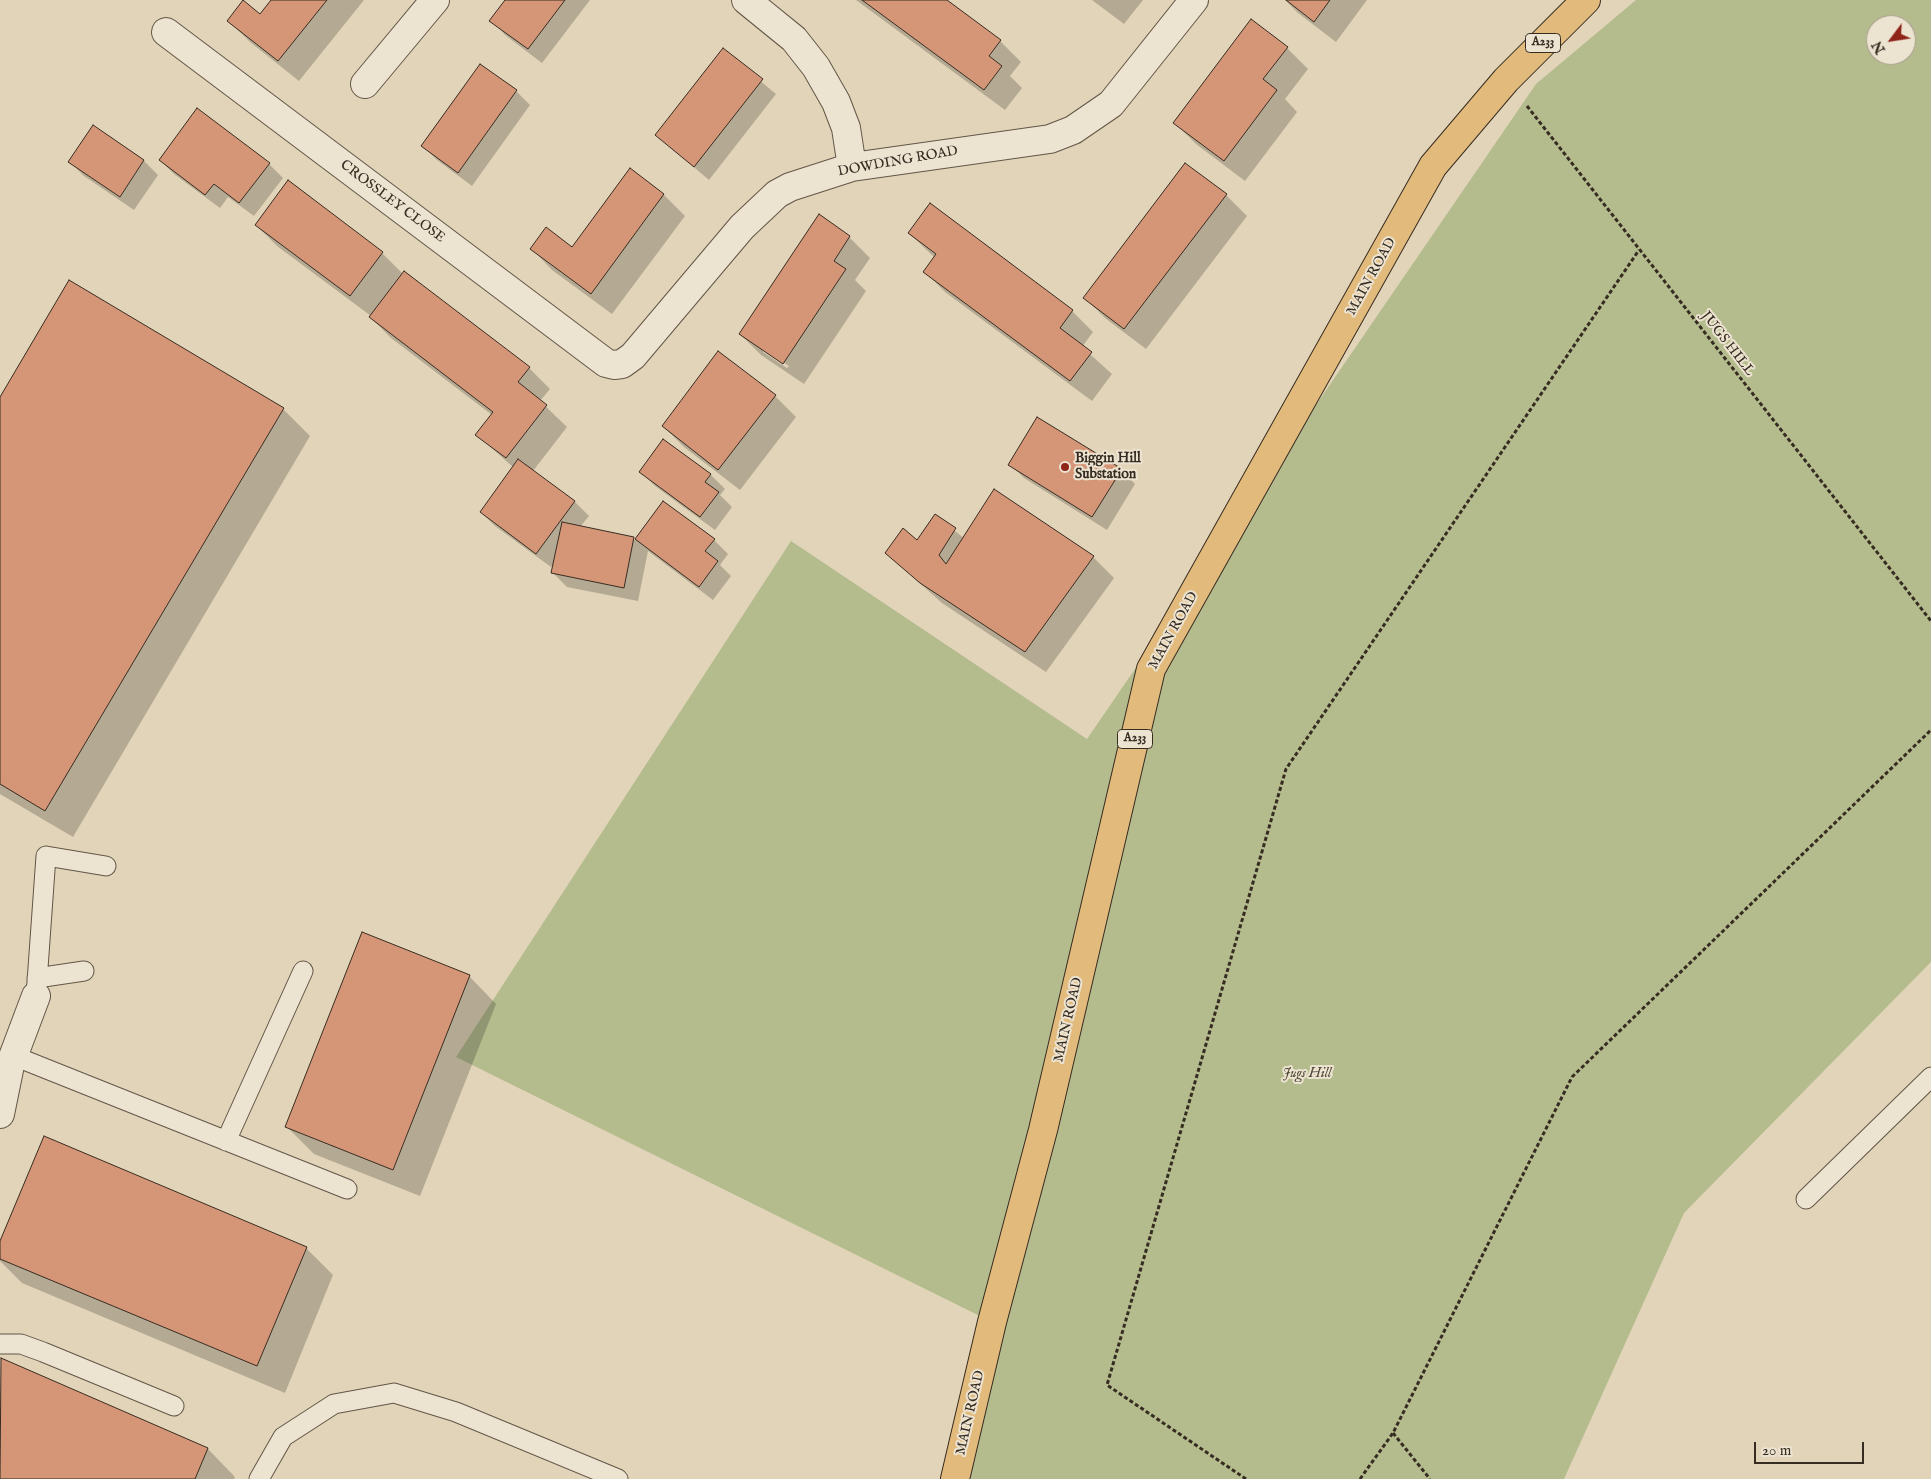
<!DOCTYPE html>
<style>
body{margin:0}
#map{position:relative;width:1931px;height:1479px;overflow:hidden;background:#e2d4b8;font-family:"IM FELL English",serif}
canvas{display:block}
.north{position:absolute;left:1866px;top:15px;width:50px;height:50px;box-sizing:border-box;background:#ece3d1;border:1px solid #a49a8b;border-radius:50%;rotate:239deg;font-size:14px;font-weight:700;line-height:20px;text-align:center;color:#372c21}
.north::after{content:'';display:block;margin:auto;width:18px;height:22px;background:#8f2418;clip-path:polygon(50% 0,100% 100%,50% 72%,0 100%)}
.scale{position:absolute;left:1754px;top:1442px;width:110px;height:22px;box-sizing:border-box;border:2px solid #372c21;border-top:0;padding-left:6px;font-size:15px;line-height:18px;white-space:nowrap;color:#372c21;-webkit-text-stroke:4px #ece3d1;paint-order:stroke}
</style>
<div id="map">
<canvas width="1931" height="1479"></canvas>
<div class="north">N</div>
<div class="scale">20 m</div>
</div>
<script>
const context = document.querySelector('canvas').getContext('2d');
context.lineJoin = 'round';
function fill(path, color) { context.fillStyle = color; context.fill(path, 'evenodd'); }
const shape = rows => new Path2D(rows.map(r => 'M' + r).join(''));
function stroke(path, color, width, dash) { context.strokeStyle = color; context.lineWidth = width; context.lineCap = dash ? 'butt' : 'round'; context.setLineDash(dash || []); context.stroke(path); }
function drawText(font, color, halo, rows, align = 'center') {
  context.font = font + ' "IM FELL English",serif'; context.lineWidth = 4; context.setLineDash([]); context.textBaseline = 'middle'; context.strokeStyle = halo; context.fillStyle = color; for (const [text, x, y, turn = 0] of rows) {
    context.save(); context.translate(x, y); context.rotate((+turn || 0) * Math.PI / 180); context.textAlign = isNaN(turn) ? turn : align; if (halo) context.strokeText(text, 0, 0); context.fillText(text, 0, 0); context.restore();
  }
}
const green = shape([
 [1636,0,1931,0,1931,962,1684,1213,1564,1479,955,1479,992,1322,456,1057,791,541,1087,739,1536,84],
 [1876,25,1906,25,1906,55,1876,55]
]);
const shadow = shape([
 [273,0,364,0,299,81,250,42,229,21,260,16],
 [506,0,590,0,542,63,505,35,491,20],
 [856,0,945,0,1000,41,1021,62,1010,76,1022,88,1005,110],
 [1092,0,1143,0,1124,24],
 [1285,0,1367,0,1336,42,1298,13],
 [1287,48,1308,69,1285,99,1297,112,1245,181,1196,144,1175,123],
 [723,50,776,94,709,180,656,135],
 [480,66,516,91,530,105,472,186,437,160,423,146],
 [93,127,144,161,158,175,134,210,84,176,70,162],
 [160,160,269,164,283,178,254,216,228,197,220,208,174,174],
 [630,170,664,195,685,216,612,314,552,270,532,249,572,249],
 [1226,195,1247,216,1146,349,1105,318,1084,297],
 [930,205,1072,311,1093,332,1082,347,1112,374,1092,401,945,292,924,271,935,258,909,233],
 [256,225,382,253,403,274,529,368,550,389,540,401,567,427,533,471,575,502,589,516,580,527,636,540,663,502,714,540,728,554,720,565,731,576,713,600,648,551,638,601,567,587,553,573,555,561,551,567,495,526,481,512,514,468,477,435,492,415,391,338,370,317,371,316,277,246],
 [849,237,870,258,855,280,866,291,804,384,761,355,740,334],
 [763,349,789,366,787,368,763,352],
 [775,396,796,417,740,490,684,447,663,426],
 [0,399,283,409,310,436,73,837,0,794],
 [663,440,711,475,725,489,720,495,732,507,715,530,655,486,641,472],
 [1010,464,1121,470,1135,484,1107,530,1024,478],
 [935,516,964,538,1093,557,1114,578,1046,672,942,603,886,553,917,542],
 [469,976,496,1004,420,1196,314,1154,287,1127],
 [0,1244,306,1248,333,1275,285,1393,22,1283,0,1261],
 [2,1360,208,1449,235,1477,234,1479,0,1479]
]);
const building = shape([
 [243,0,260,14,271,0,327,0,278,61,227,21,243,0],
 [505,0,565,0,528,49,489,21,505,0],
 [862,0,947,0,1001,40,989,56,1002,66,984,90,862,0],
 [1286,0,1330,0,1314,22,1286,0],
 [1251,19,1288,47,1263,79,1277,90,1224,161,1173,123,1251,19],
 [723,48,763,79,694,167,655,135,723,48],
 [480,64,517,90,458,173,421,146,480,64],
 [197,108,270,163,239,203,214,184,205,195,159,160,197,108],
 [93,125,144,160,120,197,68,162,93,125],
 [1185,163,1227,194,1124,329,1083,298,1185,163],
 [630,168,664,194,591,294,530,249,546,227,572,247,630,168],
 [288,180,383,252,350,296,255,225,288,180],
 [930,203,1073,310,1060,328,1092,352,1070,381,923,272,936,254,908,233,930,203],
 [819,214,850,236,834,261,846,269,783,364,739,334,819,214],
 [404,271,530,367,518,382,547,405,506,458,475,435,493,412,369,317,404,271],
 [69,280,284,408,45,811,0,784,0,397,69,280],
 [718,351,776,395,718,470,662,426,718,351],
 [1037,417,1122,469,1092,517,1008,465,1037,417],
 [663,439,711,474,705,482,719,492,700,517,639,472,663,439],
 [518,459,575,501,536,554,480,512,518,459],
 [994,489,1094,556,1025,652,920,583,885,553,903,528,917,540,935,514,956,528,939,555,946,564,994,489],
 [663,501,715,539,705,551,718,561,699,587,635,539,663,501],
 [562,522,634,537,624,588,551,573,562,522],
 [362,932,470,975,393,1170,285,1127,362,932],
 [44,1136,307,1247,257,1366,0,1259,0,1241,44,1136],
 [1,1358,208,1448,195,1479,0,1479,1,1358]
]);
const path = shape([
 [1527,106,1931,621],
 [1393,1433,1430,1479],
 [1246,1479,1107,1385,1286,769,1639,250],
 [1360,1479,1393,1433,1572,1077,1931,730]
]);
const lane = shape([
 [37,978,84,971],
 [36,996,46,856,106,866],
 [14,1056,347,1189],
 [226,1141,303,971],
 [1806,1199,1931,1077],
 [0,1344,21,1344,43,1352,174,1406],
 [259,1479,283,1437,334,1404,394,1393,456,1412,618,1479]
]);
const street = shape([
 [746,0,794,39,816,67,836,102,846,128,852,167],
 [166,32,606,363,614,365,622,364,633,356,742,227,777,194,790,187,852,167,1050,139,1073,130,1111,104,1194,0],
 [365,84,435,0],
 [0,1114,10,1065,36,996]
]);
const primary = shape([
 [955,1479,992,1322,1043,1130,1151,669,1433,166,1506,80,1586,0]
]);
const markers = [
 [1065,467,5,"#8f2418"]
];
const shields = [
 [1543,43,35],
 [1135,739,35]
];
const shieldNames = [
 ["A233",1543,43],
 ["A233",1135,739]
];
const streetNames = [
 ["DOWDING ROAD",898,162,-10],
 ["CROSSLEY CLOSE",392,202,37],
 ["MAIN ROAD",1372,277,-61],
 ["JUGS HILL",1727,344,52],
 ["MAIN ROAD",1174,631,-61],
 ["MAIN ROAD",1069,1020,-77],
 ["MAIN ROAD",971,1413,-77]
];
const poiNames = [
 ["Biggin Hill",1075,459],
 ["Substation",1075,475]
];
const parkNames = [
 ["Jugs Hill",1307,1074]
];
fill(green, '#b4bc8e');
fill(shadow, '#0003');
fill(building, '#d59678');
stroke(building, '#372c21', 1);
stroke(lane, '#625647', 21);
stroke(street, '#625647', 30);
stroke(primary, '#372c21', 30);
stroke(path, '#372c21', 3, [4, 2.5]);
stroke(lane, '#ece3d1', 19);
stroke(street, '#ece3d1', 28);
stroke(primary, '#e1ba7c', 28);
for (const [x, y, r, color] of markers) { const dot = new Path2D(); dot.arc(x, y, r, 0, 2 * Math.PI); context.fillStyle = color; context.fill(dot); stroke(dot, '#ece3d1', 2); }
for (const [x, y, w] of shields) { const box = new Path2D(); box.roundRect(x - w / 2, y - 9.5, w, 19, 4); context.fillStyle = '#ece3d1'; context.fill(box); stroke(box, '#372c21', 1); }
drawText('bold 12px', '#372c21', null, shieldNames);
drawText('14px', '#372c21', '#ece3d1', streetNames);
drawText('bold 14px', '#372c21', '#ece3d1', poiNames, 'left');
drawText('italic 14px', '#504937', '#ece3d1', parkNames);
</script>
